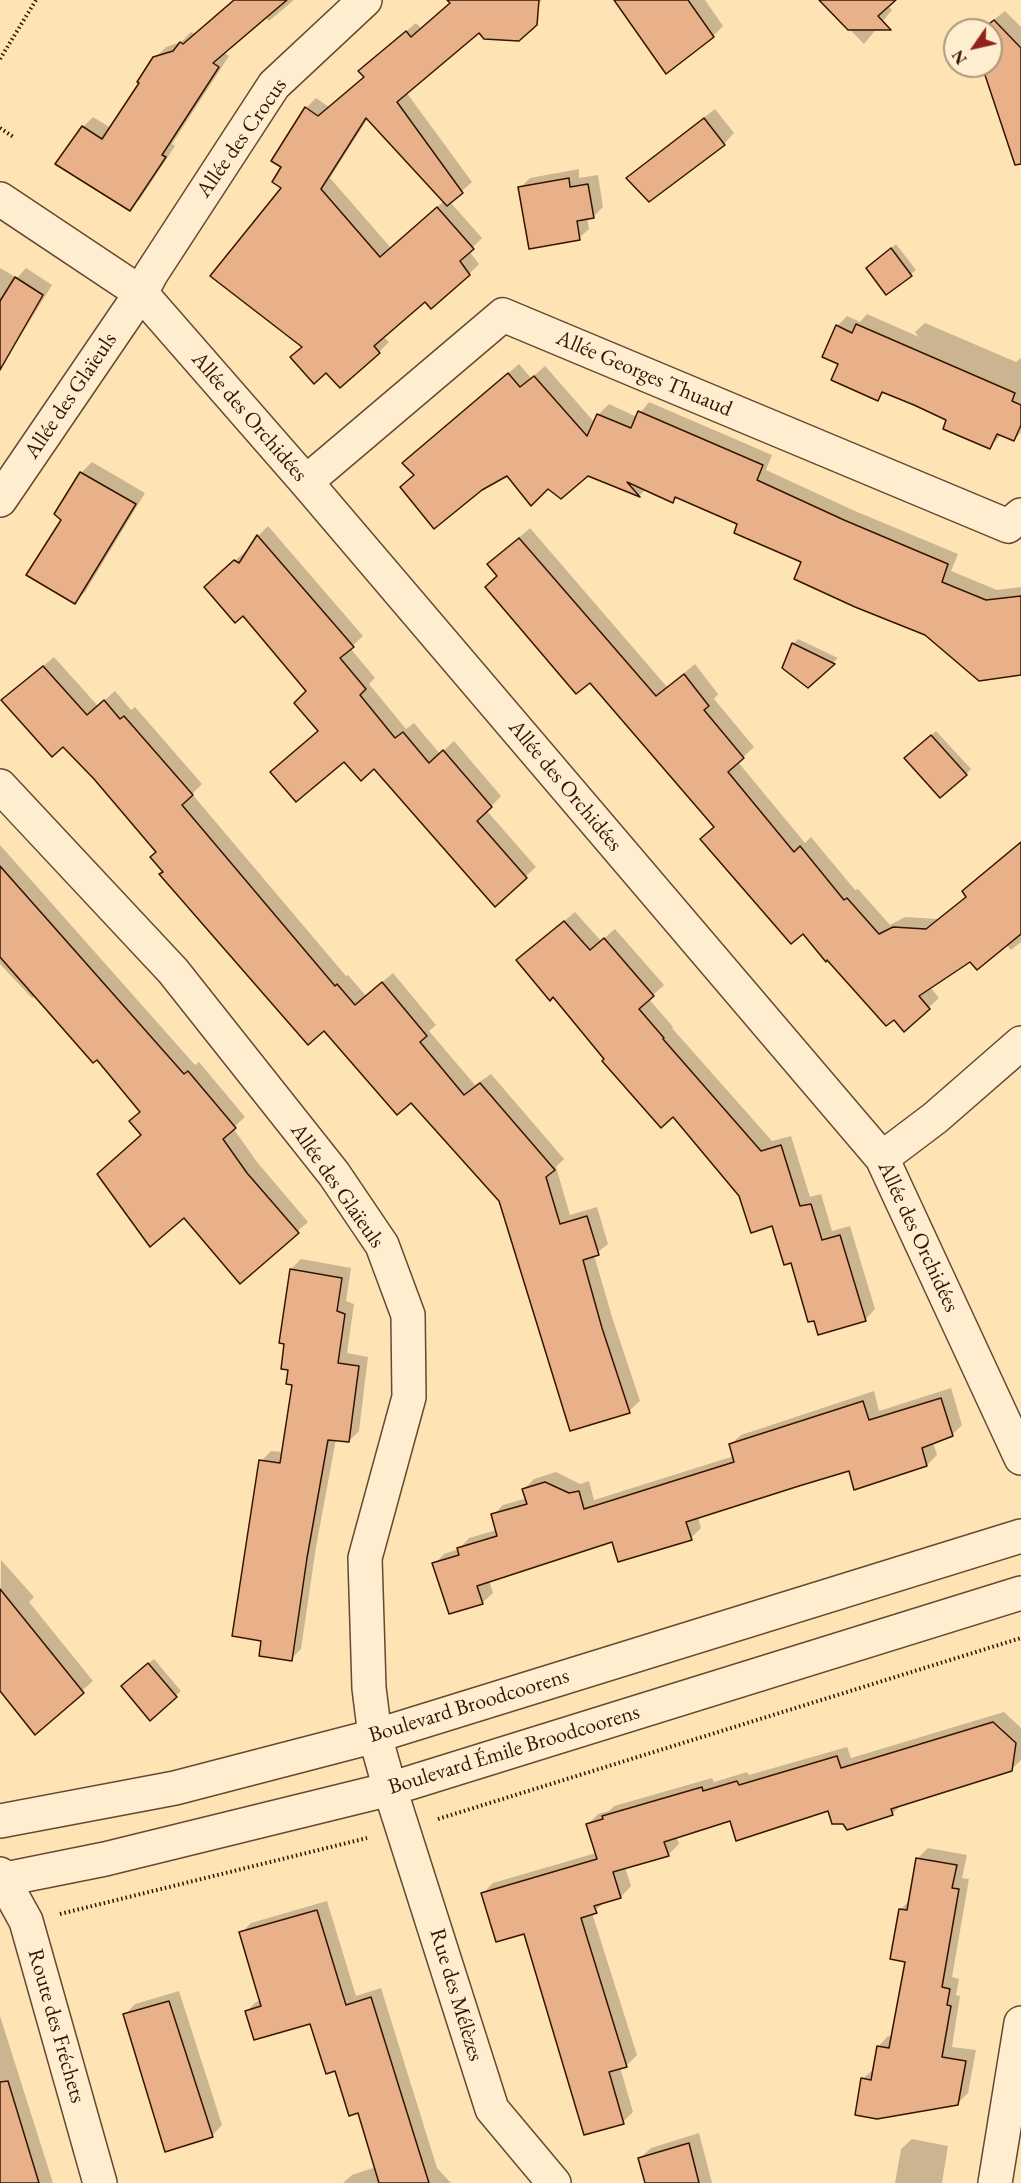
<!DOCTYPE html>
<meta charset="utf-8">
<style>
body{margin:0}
#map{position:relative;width:1021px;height:2183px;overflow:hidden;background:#fee3b5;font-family:"EB Garamond",serif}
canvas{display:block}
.north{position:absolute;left:943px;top:18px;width:60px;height:60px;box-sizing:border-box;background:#feedcf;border:2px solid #ae967d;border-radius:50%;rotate:236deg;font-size:16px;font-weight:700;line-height:24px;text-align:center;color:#351403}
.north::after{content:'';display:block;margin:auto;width:21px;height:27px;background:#8f2418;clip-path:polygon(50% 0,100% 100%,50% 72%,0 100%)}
</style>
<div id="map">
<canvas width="1021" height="2183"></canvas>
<div class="north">N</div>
</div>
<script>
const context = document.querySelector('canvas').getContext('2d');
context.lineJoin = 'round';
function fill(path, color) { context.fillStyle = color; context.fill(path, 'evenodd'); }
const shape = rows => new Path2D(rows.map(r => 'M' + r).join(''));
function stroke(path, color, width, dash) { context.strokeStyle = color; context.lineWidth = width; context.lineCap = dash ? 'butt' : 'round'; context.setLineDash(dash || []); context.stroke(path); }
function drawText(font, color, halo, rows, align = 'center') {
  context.font = font + ' "EB Garamond",serif'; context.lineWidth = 4.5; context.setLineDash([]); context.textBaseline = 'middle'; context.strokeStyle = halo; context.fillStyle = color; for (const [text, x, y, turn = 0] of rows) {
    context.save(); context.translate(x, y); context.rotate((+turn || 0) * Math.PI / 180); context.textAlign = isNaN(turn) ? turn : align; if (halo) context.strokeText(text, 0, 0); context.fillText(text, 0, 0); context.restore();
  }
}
const shadow = shape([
 [234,0,294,0,269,21,265,17,223,52,229,56,172,144,175,146,140,199,129,209,83,127,93,117,111,128,141,83,155,58,166,47,181,42,191,32,195,34],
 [455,0,542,0,498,38,479,31,406,92,472,182,450,202,482,238,469,251,479,264,469,274,425,300,383,336,389,342,379,352,304,346,283,188,283,167,306,108,316,98,329,107,365,76,370,61,416,23,421,28],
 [368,118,444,201,391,248,330,178],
 [632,0,705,0,723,26,713,36],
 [821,0,893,0,888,6,892,10,864,44],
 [1005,11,1021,27,1021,112,984,66,991,66,991,30,981,30],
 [715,109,734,133,724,144,629,178,639,168],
 [579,169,579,178,598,175,603,207,593,217,587,218,589,229,579,238,520,188,530,178],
 [896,244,916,270,886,293,868,268],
 [0,268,17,278,26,268,52,285,0,369],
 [867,314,919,337,915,332,925,323,1016,362,1021,358,1021,432,1014,440,1002,434,990,447,948,419,885,391,877,399,840,363,837,326,847,316,860,322],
 [519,364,531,378,545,366,595,423,598,415,609,404,637,417,649,402,772,455,766,470,855,511,958,554,951,571,997,590,1021,587,1021,674,926,634,739,523,678,496,673,501,646,489,640,495,588,474,548,487,507,474,415,474,415,453],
 [92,462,145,493,85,592,74,602,63,519,56,514,81,473],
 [268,526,363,636,350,648,375,678,369,684,406,729,414,723,440,754,454,741,501,796,487,811,536,867,495,904,374,767,345,760,282,762,319,730,308,691,216,577,246,551,248,552,258,536],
 [530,528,667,687,695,664,718,694,714,699,754,747,738,762,805,843,811,837,855,890,858,889,890,925,905,917,938,919,967,896,964,891,974,881,1021,842,1021,942,1011,950,1006,944,970,960,930,987,939,998,904,1030,715,827,489,564],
 [798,639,838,658,808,686,793,644],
 [54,657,98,706,115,691,131,710,135,707,202,784,192,794,346,976,348,975,366,996,393,973,436,1025,429,1031,475,1085,491,1074,564,1159,556,1167,570,1215,597,1207,608,1244,594,1255,612,1317,640,1401,629,1411,500,1200,411,1100,324,1029,165,871,158,851,96,778,14,690],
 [936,731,971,769,966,774,911,753],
 [0,845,195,1065,199,1062,245,1117,233,1128,257,1162,308,1222,240,1282,185,1216,143,1135,142,1111,97,1057,36,996,32,998,0,964],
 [575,912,601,941,615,929,664,985,649,999,673,1027,672,1028,772,1141,791,1136,810,1197,821,1194,832,1231,850,1226,875,1309,865,1320,792,1261,773,1225,741,1195,673,1115,606,1059,554,995,518,960],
 [301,1259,351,1268,346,1301,354,1304,347,1353,368,1357,359,1431,349,1441,336,1439,316,1547,301,1649,291,1659,263,1640,261,1461,271,1451,283,1452,294,1383,291,1269],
 [951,1388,962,1425,952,1435,933,1442,937,1455,927,1465,850,1469,698,1517,701,1528,691,1538,613,1540,489,1580,493,1593,482,1603,434,1564,444,1554,459,1549,469,1538,497,1530,493,1515,503,1505,527,1498,524,1489,534,1479,556,1472,580,1484,589,1481,594,1500,734,1456,730,1445,741,1435,874,1391,879,1411],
 [1,1560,34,1597,29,1602,93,1681,35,1732,0,1654],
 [154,1659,181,1691,150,1718,127,1681],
 [1004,1712,1021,1728,1021,1760,1011,1770,903,1803,892,1814,829,1809,731,1819,676,1836,679,1844,668,1855,625,1867,631,1886,621,1897,607,1900,592,1913,637,2055,627,2065,620,2067,633,2112,623,2122,525,1932,483,1893,493,1883,596,1853,587,1825,598,1814,609,1811,614,1806,712,1778,714,1782,747,1772,749,1775,847,1747,851,1758],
 [928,1848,967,1855,962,1878,969,1879,952,1977,959,1979,956,1995,960,1996,952,2047,976,2050,968,2093,957,2104,862,2079,874,2069,878,2047,888,2036,893,2037,907,1961,900,1910,910,1900,917,1859],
 [327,1901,356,1996,381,1988,437,2168,451,2183,343,2183,352,2175,376,2167,354,2094,336,2069,311,2022,246,2012,256,2002,261,2000,241,1933,251,1923],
 [179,1991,222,2125,212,2136,125,2015,135,2004],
 [0,2016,53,2183,0,2183],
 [699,2133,712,2183,647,2183,640,2158,651,2148],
 [912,2139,948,2146,942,2183,895,2183,901,2149]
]);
const building = shape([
 [234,0,287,0,213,63,219,67,162,155,166,157,130,211,55,164,82,126,102,139,139,83,137,82,153,57,173,51,180,42,183,44,234,0],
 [447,0,539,0,537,25,519,41,484,39,479,33,397,102,463,193,447,206,366,118,321,189,380,257,437,207,474,249,460,261,470,275,431,309,425,302,374,346,380,353,340,388,326,373,314,384,290,357,302,347,210,276,281,188,272,182,281,167,271,161,305,107,318,116,364,77,358,71,406,31,411,37,450,3,447,0],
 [614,0,688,0,714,37,666,74,614,0],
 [819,0,896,0,878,16,891,30,848,30,819,0],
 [994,20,1021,48,1021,164,1015,165,982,66,991,66,991,30,981,30,994,20],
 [704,118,725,145,649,202,626,178,704,118],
 [569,178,570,187,588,184,594,218,577,221,580,240,529,249,518,187,569,178],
 [891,248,912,276,886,295,866,268,891,248],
 [15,277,43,295,0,370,0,301,15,277],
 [856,324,1015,393,1012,401,1021,405,1021,425,1014,441,997,434,990,449,943,429,946,420,914,405,882,392,878,401,831,380,838,364,822,357,836,325,852,333,856,324],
 [508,373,520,387,534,376,587,436,597,414,631,428,638,411,763,465,757,480,844,520,948,564,942,582,986,600,1021,596,1021,675,979,681,925,635,855,607,794,579,801,562,734,533,737,524,675,497,673,503,627,482,640,497,588,476,561,499,548,489,531,506,507,476,482,490,434,529,400,487,414,475,402,463,508,373],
 [80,472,136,504,75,604,26,575,61,520,54,514,80,472],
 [257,535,354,647,340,658,366,689,360,695,395,738,403,732,429,763,443,750,492,807,477,821,527,878,495,907,374,769,361,781,344,762,296,802,270,772,318,731,294,703,306,691,243,616,235,623,204,587,234,560,239,563,257,535],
 [519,538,656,696,684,674,709,706,704,710,744,758,728,772,794,852,800,846,844,900,847,898,879,934,893,927,926,929,966,897,962,891,1021,842,1021,934,977,970,970,962,919,996,930,1009,904,1032,894,1020,886,1026,827,960,826,962,803,934,791,944,700,839,714,827,590,683,576,694,485,587,497,576,487,564,519,538],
 [792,643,835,664,808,688,782,668,792,643],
 [43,666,87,715,104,700,120,719,124,716,193,795,182,805,335,986,337,984,355,1005,382,982,427,1036,420,1042,464,1095,480,1083,555,1170,546,1177,560,1224,587,1216,599,1255,583,1260,602,1328,630,1413,570,1431,499,1201,411,1103,397,1115,324,1031,308,1045,159,874,163,872,150,857,156,852,94,779,63,747,52,757,1,700,43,666],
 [931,735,967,775,940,798,904,758,931,735],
 [0,866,184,1074,188,1071,236,1128,223,1139,247,1173,299,1233,240,1284,184,1218,150,1247,97,1174,141,1135,129,1121,140,1112,97,1060,93,1063,0,957,0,866],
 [564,921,590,950,604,938,654,996,639,1009,664,1038,663,1039,761,1151,781,1145,800,1206,811,1204,822,1240,840,1235,866,1321,818,1335,814,1321,808,1322,791,1263,784,1265,772,1226,751,1233,739,1196,673,1117,661,1128,602,1061,604,1059,553,997,550,1001,516,960,564,921],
 [290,1269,342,1278,337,1311,345,1314,338,1363,359,1366,349,1442,328,1440,307,1558,292,1661,259,1656,261,1641,232,1636,259,1460,280,1463,292,1385,286,1384,288,1370,281,1369,284,1344,279,1343,290,1269],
 [941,1398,953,1436,922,1448,927,1466,854,1490,849,1471,799,1486,686,1522,692,1540,618,1562,612,1542,477,1586,483,1604,449,1614,432,1563,459,1555,457,1548,497,1536,491,1514,527,1504,522,1489,545,1482,569,1493,579,1491,584,1509,734,1462,729,1444,863,1401,869,1420,941,1398],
 [0,1589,84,1693,35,1735,0,1691,0,1589],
 [148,1663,177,1697,150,1721,121,1686,148,1663],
 [993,1722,1016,1743,1012,1771,891,1809,893,1815,847,1830,843,1824,832,1824,828,1811,736,1841,730,1821,664,1842,669,1856,613,1872,621,1898,594,1906,597,1913,581,1918,627,2067,609,2072,624,2124,584,2135,524,1934,496,1942,481,1893,597,1859,586,1824,603,1819,602,1816,702,1787,703,1791,737,1781,739,1785,837,1756,841,1768,993,1722],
 [916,1858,957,1865,952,1888,959,1889,942,1987,950,1989,947,2005,951,2006,942,2057,966,2061,958,2105,877,2119,855,2115,861,2078,871,2080,877,2046,889,2048,905,1962,890,1959,899,1909,907,1910,916,1858],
 [317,1910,346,2005,371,1997,429,2183,379,2183,358,2113,349,2116,335,2071,326,2074,310,2024,254,2040,245,2011,261,2006,239,1932,317,1910],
 [169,2001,213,2137,165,2152,123,2014,169,2001],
 [8,2081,39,2183,0,2183,0,2082,8,2081],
 [689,2143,699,2183,645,2183,638,2158,689,2143]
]);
const path = shape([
 [0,59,36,0],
 [0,128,15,138],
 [438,1819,1021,1638],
 [60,1914,367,1838]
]);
const minor = shape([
 [0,199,141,293,306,482,882,1158,1021,1458],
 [306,482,503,315,1008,526,1021,515],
 [0,500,141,293,151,274,274,85,365,0],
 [0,786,173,971,334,1174,382,1245,408,1315,409,1397,365,1558,369,1688,375,1736,390,1789,492,2109,554,2183],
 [882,1158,935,1118,1021,1043],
 [0,1821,175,1788,375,1736,1021,1536],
 [0,1874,26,1921,100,2183],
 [0,1880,105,1859,390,1789,1021,1593],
 [995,2183,1021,2023]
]);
const streetNames = [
 ["Allée des Crocus",242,138,-55],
 ["Allée Georges Thuaud",644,374,23],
 ["Allée des Glaïeuls",71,396,-56],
 ["Allée des Orchidées",249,417,49],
 ["Allée des Orchidées",565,786,50],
 ["Allée des Glaïeuls",337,1186,55],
 ["Allée des Orchidées",918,1237,65],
 ["Boulevard Broodcoorens",469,1706,-17],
 ["Boulevard Émile Broodcoorens",514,1750,-17],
 ["Rue des Mélèzes",456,1995,73],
 ["Route des Fréchets",56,2026,74]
];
fill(shadow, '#0003');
fill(building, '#e9b189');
stroke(building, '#351403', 1.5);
stroke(minor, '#674830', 36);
stroke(path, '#351403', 4, [1.5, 3]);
stroke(minor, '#feedcf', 33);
drawText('22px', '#351403', '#feedcf', streetNames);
</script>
